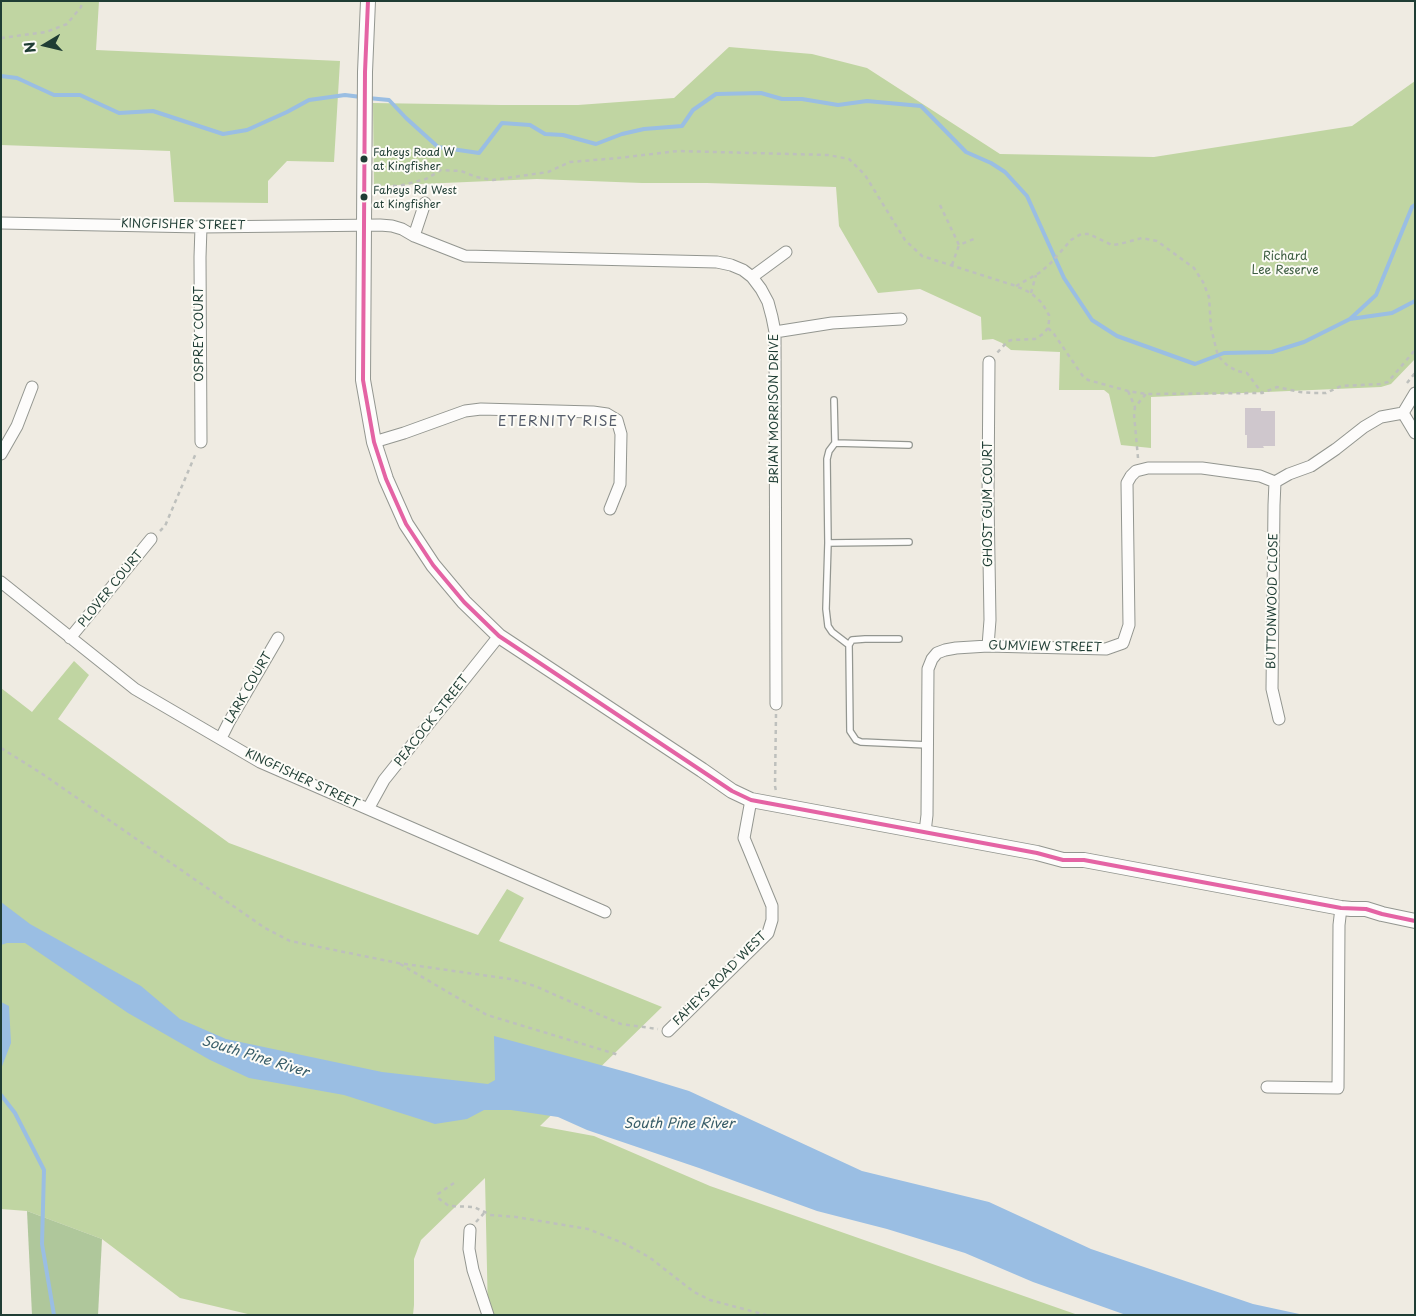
<!DOCTYPE html>
<style>
body{margin:0}
#map{position:relative;width:1416px;height:1316px;overflow:hidden;background:#efebe2;font-family:"Playpen Sans",sans-serif}
canvas{display:block}
.frame{position:absolute;inset:0;border:2px solid #1f3d34;pointer-events:none}
.north{position:absolute;left:20px;top:20px;width:50px;height:50px;-webkit-text-stroke:4px #fdfcf7;paint-order:stroke;rotate:261deg;font-size:14px;font-weight:700;line-height:20px;text-align:center;color:#1f3d34}
.north::after{content:'';display:block;margin:auto;width:18px;height:22px;background:#1f3d34;clip-path:polygon(50% 0,100% 100%,50% 72%,0 100%)}
</style>
<div id="map">
<canvas width="1416" height="1316"></canvas>
<div class="frame"></div>
<div class="north">N</div>
</div>
<script>
const context = document.querySelector('canvas').getContext('2d');
context.lineJoin = 'round';
function fill(path, color) { context.fillStyle = color; context.fill(path, 'evenodd'); }
const shape = rows => new Path2D(rows.map(r => 'M' + r).join(''));
function stroke(path, color, width, dash) { context.strokeStyle = color; context.lineWidth = width; context.lineCap = dash ? 'butt' : 'round'; context.setLineDash(dash || []); context.stroke(path); }
function drawText(font, color, halo, rows, align = 'center') {
  context.font = font + ' "Playpen Sans",sans-serif'; context.lineWidth = 4; context.setLineDash([]); context.textBaseline = 'middle'; context.strokeStyle = halo; context.fillStyle = color; for (const [text, x, y, turn = 0] of rows) {
    context.save(); context.translate(x, y); context.rotate((+turn || 0) * Math.PI / 180); context.textAlign = isNaN(turn) ? turn : align; if (halo) context.strokeText(text, 0, 0); context.fillText(text, 0, 0); context.restore();
  }
}
const green = shape([
 [1,1,99,1,96,50,340,61,334,162,287,161,268,181,268,203,174,202,170,151,1,145],
 [729,47,812,54,867,68,1000,154,1154,157,1352,126,1415,81,1415,359,1391,384,1381,387,1151,397,1151,448,1121,445,1109,394,1104,390,1059,390,1060,352,1011,350,1002,343,993,339,982,340,981,317,920,289,878,293,839,226,836,187,707,183,642,183,537,179,374,186,373,103,501,105,578,105,674,98],
 [74,661,89,675,58,719,229,843,478,935,507,889,524,898,499,941,662,1007,540,1126,594,1136,710,1186,1078,1315,488,1315,485,1178,421,1240,414,1259,414,1305,413,1315,252,1315,180,1298,102,1239,27,1211,1,1209,1,688,32,712]
]);
const forest = shape([
 [27,1211,102,1239,98,1315,32,1315]
]);
const water = shape([
 [1,902,30,924,141,986,180,1019,226,1039,382,1072,488,1084,495,1080,494,1036,630,1073,689,1091,862,1171,989,1202,1091,1249,1253,1304,1304,1315,1126,1315,1033,1282,965,1253,887,1229,817,1211,699,1168,587,1130,558,1117,511,1110,484,1110,467,1119,435,1124,344,1095,249,1078,210,1060,128,1013,25,943,7,943,1,945],
 [1,1002,9,1006,11,1043,1,1069]
]);
const stream = shape([
 [1,76,17,78,54,95,80,95,119,113,153,111,223,134,247,130,287,112,309,100,345,95,361,97],
 [368,98,389,100,406,118,438,147,479,153,502,123,530,125,545,134,563,135,596,144,622,134,644,129,682,126,693,110,716,94,761,93,782,99,802,99,838,105,867,101,921,106,966,152,991,163,1005,172,1027,196,1064,278,1092,320,1117,336,1195,364,1224,353,1272,352,1304,342,1350,319,1376,295,1412,207,1415,205],
 [1350,319,1392,313,1415,301],
 [1,1095,15,1113,44,1170,42,1244,54,1315]
]);
const building = shape([
 [1245,408,1261,408,1261,411,1275,411,1275,446,1263,446,1264,448,1247,448,1247,435,1245,435]
]);
const path = shape([
 [1,38,46,32,67,24,81,7,82,1],
 [377,185,399,186,426,179,441,170,461,171,476,177,493,180,548,172,570,162,618,158,678,151,828,155,849,159,865,175,905,240,922,256,1016,286,1031,293,1042,303,1049,315,1049,321,1048,328,1043,334,1035,339,1012,340,1008,341,996,354],
 [940,205,959,245,974,239],
 [952,265,959,245],
 [1016,286,1039,273,1049,265,1071,240,1081,234,1089,234,1112,245,1120,244,1142,238,1157,241,1194,268,1203,282,1209,297,1211,328,1218,356,1228,366,1237,371,1247,373,1262,393,1277,387,1300,392,1312,393,1326,393,1341,386,1380,384,1388,382,1415,350],
 [1031,293,1036,275],
 [1048,328,1054,334,1082,375,1088,380,1128,391,1146,394,1262,393],
 [1407,383,1415,373],
 [1128,391,1135,407],
 [1138,458,1134,414,1135,407,1146,394],
 [160,531,165,526,196,453],
 [776,714,775,786,776,791],
 [1,748,41,773,265,928,290,941,398,963,510,979,535,986,621,1024,658,1029],
 [400,964,487,1015,619,1055],
 [454,1183,438,1194,438,1198,449,1206,474,1207,491,1215,516,1217,588,1229,625,1244,649,1257,694,1292,710,1300,766,1315],
 [476,1222,485,1212]
]);
const service = shape([
 [834,400,835,443,829,451,827,459,828,543,826,609,828,626,832,632,849,645],
 [835,443,909,445],
 [828,543,909,542],
 [899,639,865,639,852,640,849,645,850,731,856,740,861,742,928,745]
]);
const minor = shape([
 [1,223,201,227,380,225,392,226,402,229,414,236,465,256,717,262,731,265,743,270,752,277,761,289,768,302,772,317,775,332,776,704],
 [201,227,200,257,201,442],
 [414,236,425,203],
 [752,277,786,252],
 [775,332,832,323,901,319],
 [1403,413,1415,433],
 [374,442,404,433,465,411,481,409,593,412,607,414,617,420,621,434,620,484,610,509],
 [1,454,17,426,32,387],
 [1275,482,1274,505,1272,689,1279,719],
 [1,582,135,689,260,762,605,912],
 [70,638,151,539],
 [988,646,990,620,988,499,989,362],
 [221,738,229,722,278,638],
 [368,809,384,780,499,636],
 [925,832,927,815,928,669,932,659,937,653,945,650,956,648,988,646,1106,649,1123,643,1129,625,1127,483,1131,476,1136,471,1148,468,1202,468,1260,476,1275,482,1289,474,1311,466,1336,449,1364,427,1381,417,1403,413,1415,393],
 [668,1031,768,933,772,920,772,906,744,838,751,800],
 [1267,1087,1338,1088,1339,925,1341,908],
 [470,1230,469,1249,473,1270,488,1315]
]);
const tertiary = shape([
 [368,1,365,72,363,380,374,442,386,479,406,524,433,565,464,602,499,636,702,770,732,791,751,800,1037,853,1063,860,1084,860,1341,908,1351,909,1366,909,1382,914,1415,921]
]);
const bus1 = shape([
 [368,1,365,72,363,380,374,442,386,479,406,524,433,565,464,602,499,636,732,791,751,800,1037,853,1063,860,1084,860,1341,908,1366,909,1382,914,1415,921]
]);
const markers = [
 [364,159,4.5,"#1f3d34"],
 [364,197,4.5,"#1f3d34"]
];
const busNames = [
 ["Faheys Road W",373,153],
 ["at Kingfisher",373,167],
 ["Faheys Rd West",373,191],
 ["at Kingfisher",373,205]
];
const streetNames = [
 ["KINGFISHER STREET",183,225,1],
 ["OSPREY COURT",200,334,-90],
 ["BRIAN MORRISON DRIVE",775,409,-90],
 ["GHOST GUM COURT",989,504,-90],
 ["PLOVER COURT",111,589,-51],
 ["BUTTONWOOD CLOSE",1273,601,-89],
 ["GUMVIEW STREET",1045,647,1],
 ["LARK COURT",249,688,-60],
 ["PEACOCK STREET",432,721,-52],
 ["KINGFISHER STREET",302,779,25],
 ["FAHEYS ROAD WEST",720,979,-45]
];
const parkNames = [
 ["Richard",1285,257],
 ["Lee Reserve",1285,271]
];
const neighbourhoodNames = [
 ["ETERNITY RISE",558,422]
];
const waterNames = [
 ["South Pine River",255,1057,17],
 ["South Pine River",679,1124]
];
fill(green, '#c0d5a2');
fill(forest, '#afc79b');
fill(water, '#9abee3');
stroke(stream, '#9abee3', 4);
fill(building, '#cfc7cd');
stroke(service, '#939690', 8);
stroke(minor, '#939690', 13);
stroke(tertiary, '#939690', 16);
stroke(path, '#bec0bd', 2.5, [4, 4]);
stroke(service, '#fdfcfb', 5.5);
stroke(minor, '#fdfcfb', 11);
stroke(tertiary, '#fdfcfb', 14);
stroke(bus1, '#e463a4', 4);
for (const [x, y, r, color] of markers) { const dot = new Path2D(); dot.arc(x, y, r, 0, 2 * Math.PI); context.fillStyle = color; context.fill(dot); stroke(dot, '#fdfcf7', 2); }
drawText('11px', '#1f3d34', '#fdfcf7', busNames, 'left');
drawText('12px', '#1f3d34', '#fdfcf7', streetNames);
drawText('12px', '#3e5e42', '#fdfcf7', parkNames);
context.letterSpacing = '1px';
drawText('14px', '#555c6a', '#fdfcf7', neighbourhoodNames);
context.letterSpacing = '0px';
drawText('italic 14px', '#395e69', '#fdfcf7', waterNames);
</script>
